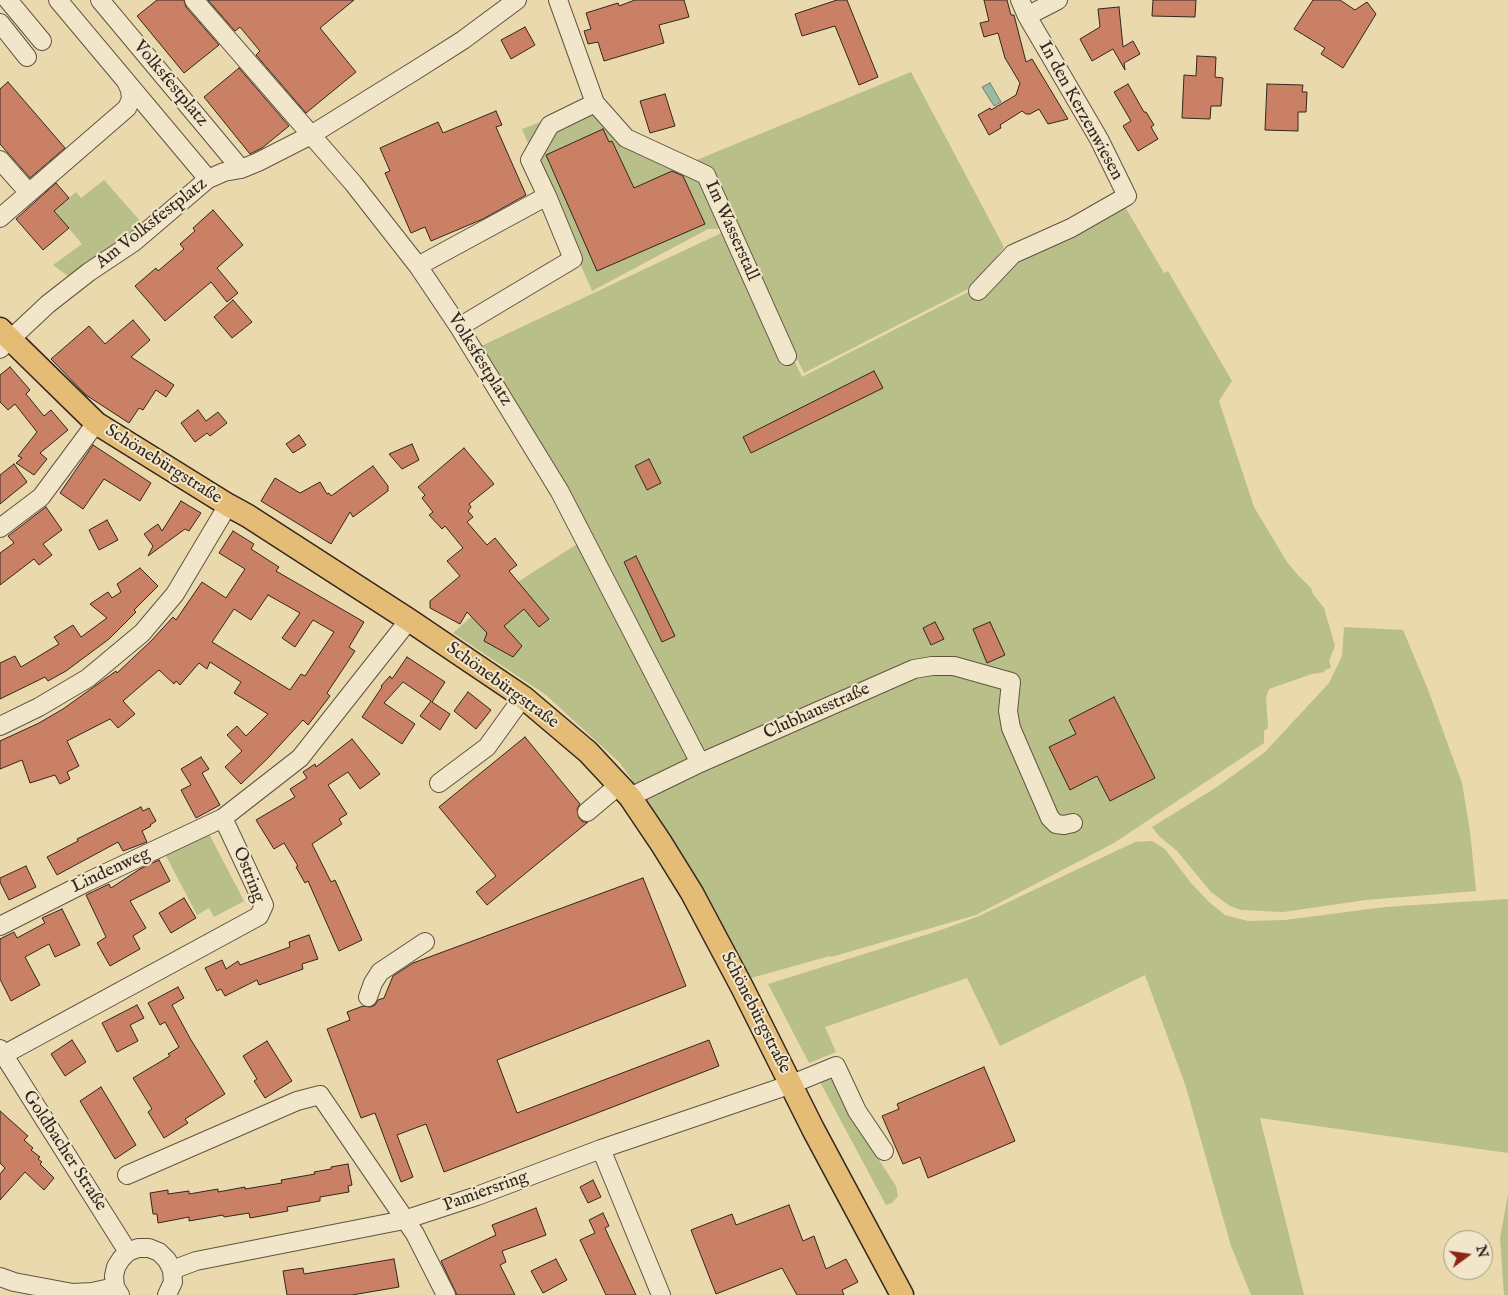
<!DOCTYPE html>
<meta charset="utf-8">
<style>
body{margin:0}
#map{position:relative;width:1508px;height:1295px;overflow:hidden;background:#e9d9ad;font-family:"IM FELL English",serif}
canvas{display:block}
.north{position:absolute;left:1443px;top:1230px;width:50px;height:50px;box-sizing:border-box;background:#f1e6ca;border:1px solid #a59985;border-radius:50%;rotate:76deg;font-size:14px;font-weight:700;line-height:20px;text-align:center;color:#34261e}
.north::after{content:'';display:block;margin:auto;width:18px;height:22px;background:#8f2418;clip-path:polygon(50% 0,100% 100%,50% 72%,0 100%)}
</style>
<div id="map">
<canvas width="1508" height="1295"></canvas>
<div class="north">N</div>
</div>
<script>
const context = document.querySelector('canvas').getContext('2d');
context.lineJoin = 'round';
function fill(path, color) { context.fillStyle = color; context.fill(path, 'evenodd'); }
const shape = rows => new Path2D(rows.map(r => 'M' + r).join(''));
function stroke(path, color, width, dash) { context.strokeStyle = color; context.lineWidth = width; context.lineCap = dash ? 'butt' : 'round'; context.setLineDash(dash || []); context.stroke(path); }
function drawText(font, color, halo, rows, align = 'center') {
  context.font = font + ' "IM FELL English",serif'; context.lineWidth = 4; context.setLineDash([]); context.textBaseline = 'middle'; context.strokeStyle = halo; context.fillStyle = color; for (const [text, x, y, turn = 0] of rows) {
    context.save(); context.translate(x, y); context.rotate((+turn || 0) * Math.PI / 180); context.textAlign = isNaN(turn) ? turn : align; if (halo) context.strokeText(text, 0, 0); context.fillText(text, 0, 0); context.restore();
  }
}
const green = shape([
 [911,72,1004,247,977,284,1008,248,1124,205,1164,273,1168,271,1232,381,1219,401,1254,507,1287,562,1297,574,1311,588,1313,594,1324,608,1335,646,1329,661,1331,668,1325,670,1324,672,1312,674,1269,689,1266,697,1268,728,1264,731,1264,743,1114,843,976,915,831,957,830,956,751,978,670,835,620,763,546,695,453,633,491,599,585,539,479,347,732,228,802,377,974,289,976,285,804,373,733,228,708,229,592,291,522,129,604,98,607,118,682,166],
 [104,180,143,224,69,277,53,265,82,244,54,211,76,192,81,198],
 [1344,627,1403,630,1427,687,1462,783,1470,831,1476,891,1366,900,1283,912,1241,910,1230,906,1211,892,1177,851,1159,836,1152,827,1217,787,1265,752,1329,683,1342,656],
 [207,830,244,901,214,917,209,908,197,915,164,852],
 [1152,841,1165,849,1191,883,1209,902,1225,915,1248,921,1285,920,1385,907,1508,899,1508,1153,1260,1118,1304,1295,1251,1295,1231,1246,1186,1087,1145,975,1000,1046,967,978,825,1027,836,1052,809,1063,768,984,941,930,979,916,1135,842],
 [827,1078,838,1082,864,1137,896,1186,898,1196,892,1203,886,1205,819,1080],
 [1508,1194,1508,1295,1504,1295,1500,1238]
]);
const water = shape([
 [990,83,1001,102,994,106,982,87,990,83]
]);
const building = shape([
 [157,0,184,0,186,7,219,45,184,73,137,16,157,0],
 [208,0,354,0,320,28,356,72,306,113,256,55,260,51,240,27,235,31,208,0],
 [635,0,684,0,689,17,659,25,664,43,604,61,598,42,588,44,584,31,591,29,586,13,618,3,619,6,635,0],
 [837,0,847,0,878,77,859,85,835,26,802,36,795,14,837,0],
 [984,0,1007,0,1011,15,1014,15,1026,62,1032,59,1068,119,1048,124,1039,109,1030,114,1026,114,1022,111,1000,125,1001,128,989,135,978,115,990,108,991,110,1016,95,1020,83,1005,58,998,33,984,37,980,23,989,21,984,0],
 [1153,0,1196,0,1195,17,1152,16,1153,0],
 [1313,0,1340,0,1355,10,1367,2,1376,14,1343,68,1321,54,1325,48,1294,29,1313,0],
 [1119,7,1123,47,1133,41,1140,54,1124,63,1125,70,1113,49,1092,61,1080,39,1100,27,1098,9,1119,7],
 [525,27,535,45,511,59,501,40,525,27],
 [1197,56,1216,57,1215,77,1223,78,1221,106,1211,106,1210,119,1182,118,1184,75,1196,76,1197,56],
 [239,68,289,126,262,148,250,154,204,97,239,68],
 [8,82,65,148,30,178,0,144,0,89,8,82],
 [1128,84,1144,112,1146,112,1154,125,1151,127,1158,139,1138,151,1123,126,1131,121,1114,92,1128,84],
 [1267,84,1303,85,1302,92,1307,92,1306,112,1298,112,1298,131,1265,130,1267,84],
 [665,94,675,126,650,133,640,101,665,94],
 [496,111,502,125,496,127,526,195,483,219,431,241,425,227,411,233,385,173,390,171,380,148,438,122,443,133,496,111],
 [603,129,609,142,612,141,634,188,672,171,683,176,705,224,597,271,546,155,603,129],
 [56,183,69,198,54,211,69,228,43,250,16,219,56,183],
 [213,210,243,245,217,268,238,293,227,302,211,282,165,321,135,286,156,268,158,271,184,249,180,244,195,231,193,228,213,210],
 [233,300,252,322,232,338,214,317,233,300],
 [133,320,150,340,131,357,174,385,166,397,156,390,143,410,139,408,129,423,86,395,51,359,89,326,105,344,133,320],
 [10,367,30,390,26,394,44,416,51,410,68,430,40,453,47,459,34,475,16,463,22,458,18,456,37,432,15,404,8,410,0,402,0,375,10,367],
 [874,371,883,388,751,453,743,437,874,371],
 [198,410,206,421,218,412,227,423,210,436,207,433,195,442,181,423,198,410],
 [299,435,306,445,293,453,286,444,299,435],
 [412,444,419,460,402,469,389,454,412,444],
 [93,445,151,483,140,501,104,479,83,509,60,493,93,445],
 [464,448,494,484,469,504,471,507,468,511,473,517,467,522,487,545,495,538,517,565,509,571,549,619,539,627,524,609,504,626,522,646,513,657,484,641,487,633,467,612,460,624,430,608,430,601,460,576,447,561,463,548,445,526,442,529,429,515,433,512,422,498,425,495,418,487,464,448],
 [649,459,661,483,647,490,635,466,649,459],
 [14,464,27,482,0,504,0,475,14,464],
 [373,466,388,486,388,491,353,517,350,512,331,544,261,501,275,478,300,493,320,482,327,494,329,493,331,496,373,466],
 [181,501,201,513,189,531,185,529,148,556,153,546,144,534,158,524,162,531,181,501],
 [46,507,62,530,43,544,52,555,39,565,34,559,0,585,0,553,14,543,8,536,46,507],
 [107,520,118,540,99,550,89,530,107,520],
 [233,531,254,544,251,549,279,567,276,571,364,622,349,647,355,651,327,693,330,696,308,725,303,720,268,758,241,784,225,767,242,751,227,735,237,726,246,736,268,714,234,693,241,682,210,662,207,669,199,663,180,685,176,681,174,684,159,670,123,701,135,714,118,728,110,719,67,741,79,766,67,772,70,779,60,784,55,775,30,783,22,760,0,769,0,741,39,723,63,709,116,671,117,673,151,641,173,617,176,620,202,582,226,598,245,569,219,553,233,531],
 [268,595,300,613,282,638,295,647,313,620,334,632,305,676,301,674,290,690,212,642,234,609,251,620,268,595],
 [636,556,675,636,662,642,624,562,636,556],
 [140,568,158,586,134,610,136,612,109,639,66,671,48,681,45,677,0,699,0,663,15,656,21,667,59,644,54,637,73,625,81,637,107,618,90,604,108,592,112,598,121,592,117,584,140,568],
 [935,622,944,639,931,645,923,628,935,622],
 [990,622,1005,655,987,663,973,629,990,622],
 [407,657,445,682,432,702,450,714,440,730,420,716,431,701,403,682,384,703,415,724,402,744,362,717,382,687,381,686,390,676,392,679,407,657],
 [468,692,491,710,476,729,454,711,468,692],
 [1114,697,1155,778,1110,801,1097,776,1070,790,1049,747,1076,734,1069,720,1114,697],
 [525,737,580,804,577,809,579,818,583,822,588,822,487,905,476,892,496,876,439,807,525,737],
 [352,739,380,774,360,789,348,772,328,785,347,814,339,819,342,824,312,844,331,882,335,880,362,940,339,951,308,881,305,883,296,867,298,866,284,843,274,849,256,820,295,797,290,789,307,778,303,772,315,764,316,767,352,739],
 [201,757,209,769,202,773,220,805,196,818,181,790,191,785,181,769,201,757],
 [141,807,143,811,149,808,156,821,150,825,151,826,142,831,147,842,123,851,118,842,57,875,47,857,78,841,77,839,141,807],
 [159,860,170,881,130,901,146,928,133,936,140,949,110,966,97,943,106,937,86,895,109,884,111,888,140,869,159,860],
 [26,866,36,887,9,900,0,882,0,878,26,866],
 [643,878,686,986,497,1060,517,1113,709,1040,719,1066,444,1172,426,1124,397,1135,413,1177,401,1182,375,1113,361,1118,327,1029,350,1020,347,1012,363,1006,370,1007,375,1005,378,1000,384,998,393,976,413,963,643,878],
 [184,898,196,918,171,933,159,913,184,898],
 [62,909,80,945,55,957,49,944,25,957,40,985,11,1001,0,979,0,939,14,932,17,938,45,923,42,918,62,909],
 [309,935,318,959,302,964,303,969,259,985,257,980,225,996,221,989,217,991,205,968,222,960,226,969,238,961,240,965,290,947,289,942,309,935],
 [178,987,184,998,172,1005,191,1040,225,1094,185,1119,188,1123,164,1138,148,1112,152,1109,133,1078,170,1056,168,1054,179,1047,165,1022,160,1025,148,1003,178,987],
 [137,1005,144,1018,130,1025,138,1041,117,1052,102,1023,137,1005],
 [72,1040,86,1062,65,1076,51,1054,72,1040],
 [267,1041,292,1081,265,1098,254,1081,257,1079,243,1056,267,1041],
 [984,1067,1015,1141,928,1178,920,1157,903,1164,882,1116,899,1109,897,1104,984,1067],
 [101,1087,136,1145,115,1159,80,1101,101,1087],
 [0,1111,28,1136,24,1140,33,1148,31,1150,40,1157,38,1159,42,1162,40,1164,54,1178,44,1190,25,1172,0,1200,0,1174,5,1168,0,1163,0,1111],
 [348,1164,352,1185,348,1186,349,1192,320,1197,320,1201,287,1207,288,1211,250,1218,249,1213,224,1217,223,1215,189,1221,189,1217,158,1223,157,1214,153,1214,150,1193,168,1190,168,1194,189,1191,189,1194,218,1189,218,1192,245,1187,245,1189,282,1183,281,1180,315,1174,314,1172,331,1169,331,1167,348,1164],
 [593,1180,601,1197,588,1203,580,1187,593,1180],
 [789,1205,803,1241,814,1236,826,1269,846,1259,858,1282,842,1290,844,1295,797,1295,782,1268,716,1294,691,1230,732,1214,736,1225,789,1205],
 [536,1208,546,1235,502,1251,506,1262,500,1265,515,1295,457,1295,441,1261,496,1235,492,1225,536,1208],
 [603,1213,609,1226,605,1228,636,1295,606,1295,580,1240,595,1233,589,1220,603,1213],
 [394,1259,399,1287,352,1295,287,1295,283,1271,303,1268,304,1274,394,1259],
 [556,1259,567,1280,543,1293,531,1271,556,1259]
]);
const minor = shape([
 [8,0,42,41],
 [58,0,208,179],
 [100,0,241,169],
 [194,0,353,183,418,266,459,327,560,492,700,763],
 [558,0,595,103,626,138,706,175,787,356],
 [1027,16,1058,0],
 [0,23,27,57],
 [0,160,29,193],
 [0,218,127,108,131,99,130,90,126,81],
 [418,266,547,196],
 [978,291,1013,254,1071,228,1127,196,1099,139,1027,16,1020,0],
 [459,327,573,259,547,196,530,160,550,125,595,103],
 [0,349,48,304,89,272,134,242,208,179,224,172,241,169,258,162,311,135,419,68,463,40,517,0],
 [0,528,41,497,96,423],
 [0,726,39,707,88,678,142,633,175,594,228,505],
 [439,783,487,747,523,697],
 [630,797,700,763,914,669,932,666,954,666,1011,682,1008,711,1011,728,1050,818,1056,824,1064,825,1073,823],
 [587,812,619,785],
 [0,926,87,882,223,818],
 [368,997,373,983,380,972,425,942],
 [0,1049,128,1252],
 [3,1055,259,916,264,905,223,818,300,758,409,620],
 [601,1149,661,1295],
 [127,1175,297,1101,320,1095,415,1234,446,1295],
 [172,1270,196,1261,404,1220,477,1196,601,1149,792,1084,836,1066,857,1111,884,1151],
 [0,1277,14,1282,73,1293,92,1292,115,1287],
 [120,1295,115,1287,114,1276,116,1267,121,1259,128,1252,138,1248,149,1248,159,1252,167,1260,172,1270,173,1282,167,1295]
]);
const major = shape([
 [0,329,96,423,228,505,248,516,409,620,523,697,588,752,630,797,661,843,692,893,742,987,813,1129,902,1295]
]);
const streetNames = [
 ["Volksfestplatz",170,84,50],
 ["In den Kerzenwiesen",1080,111,61],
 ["Am Volksfestplatz",152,224,-38],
 ["Im Wasserstall",731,231,66],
 ["Volksfestplatz",479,360,58],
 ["Schönebürgstraße",163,465,32],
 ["Schönebürgstraße",502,686,36],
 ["Clubhausstraße",817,712,-24],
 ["Lindenweg",111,871,-25],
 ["Ostring",248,875,68],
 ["Schönebürgstraße",755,1013,63],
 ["Goldbacher Straße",64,1151,57],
 ["Pamiersring",486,1192,-20]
];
fill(green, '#b8bf89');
fill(water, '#99bba4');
stroke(water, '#717f6e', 1);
fill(building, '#ca8065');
stroke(building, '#34261e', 1);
stroke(minor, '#615342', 20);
stroke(major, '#34261e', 25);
stroke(minor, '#f1e6ca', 18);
stroke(major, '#e4bc76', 22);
drawText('18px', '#34261e', '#f1e6ca', streetNames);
</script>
